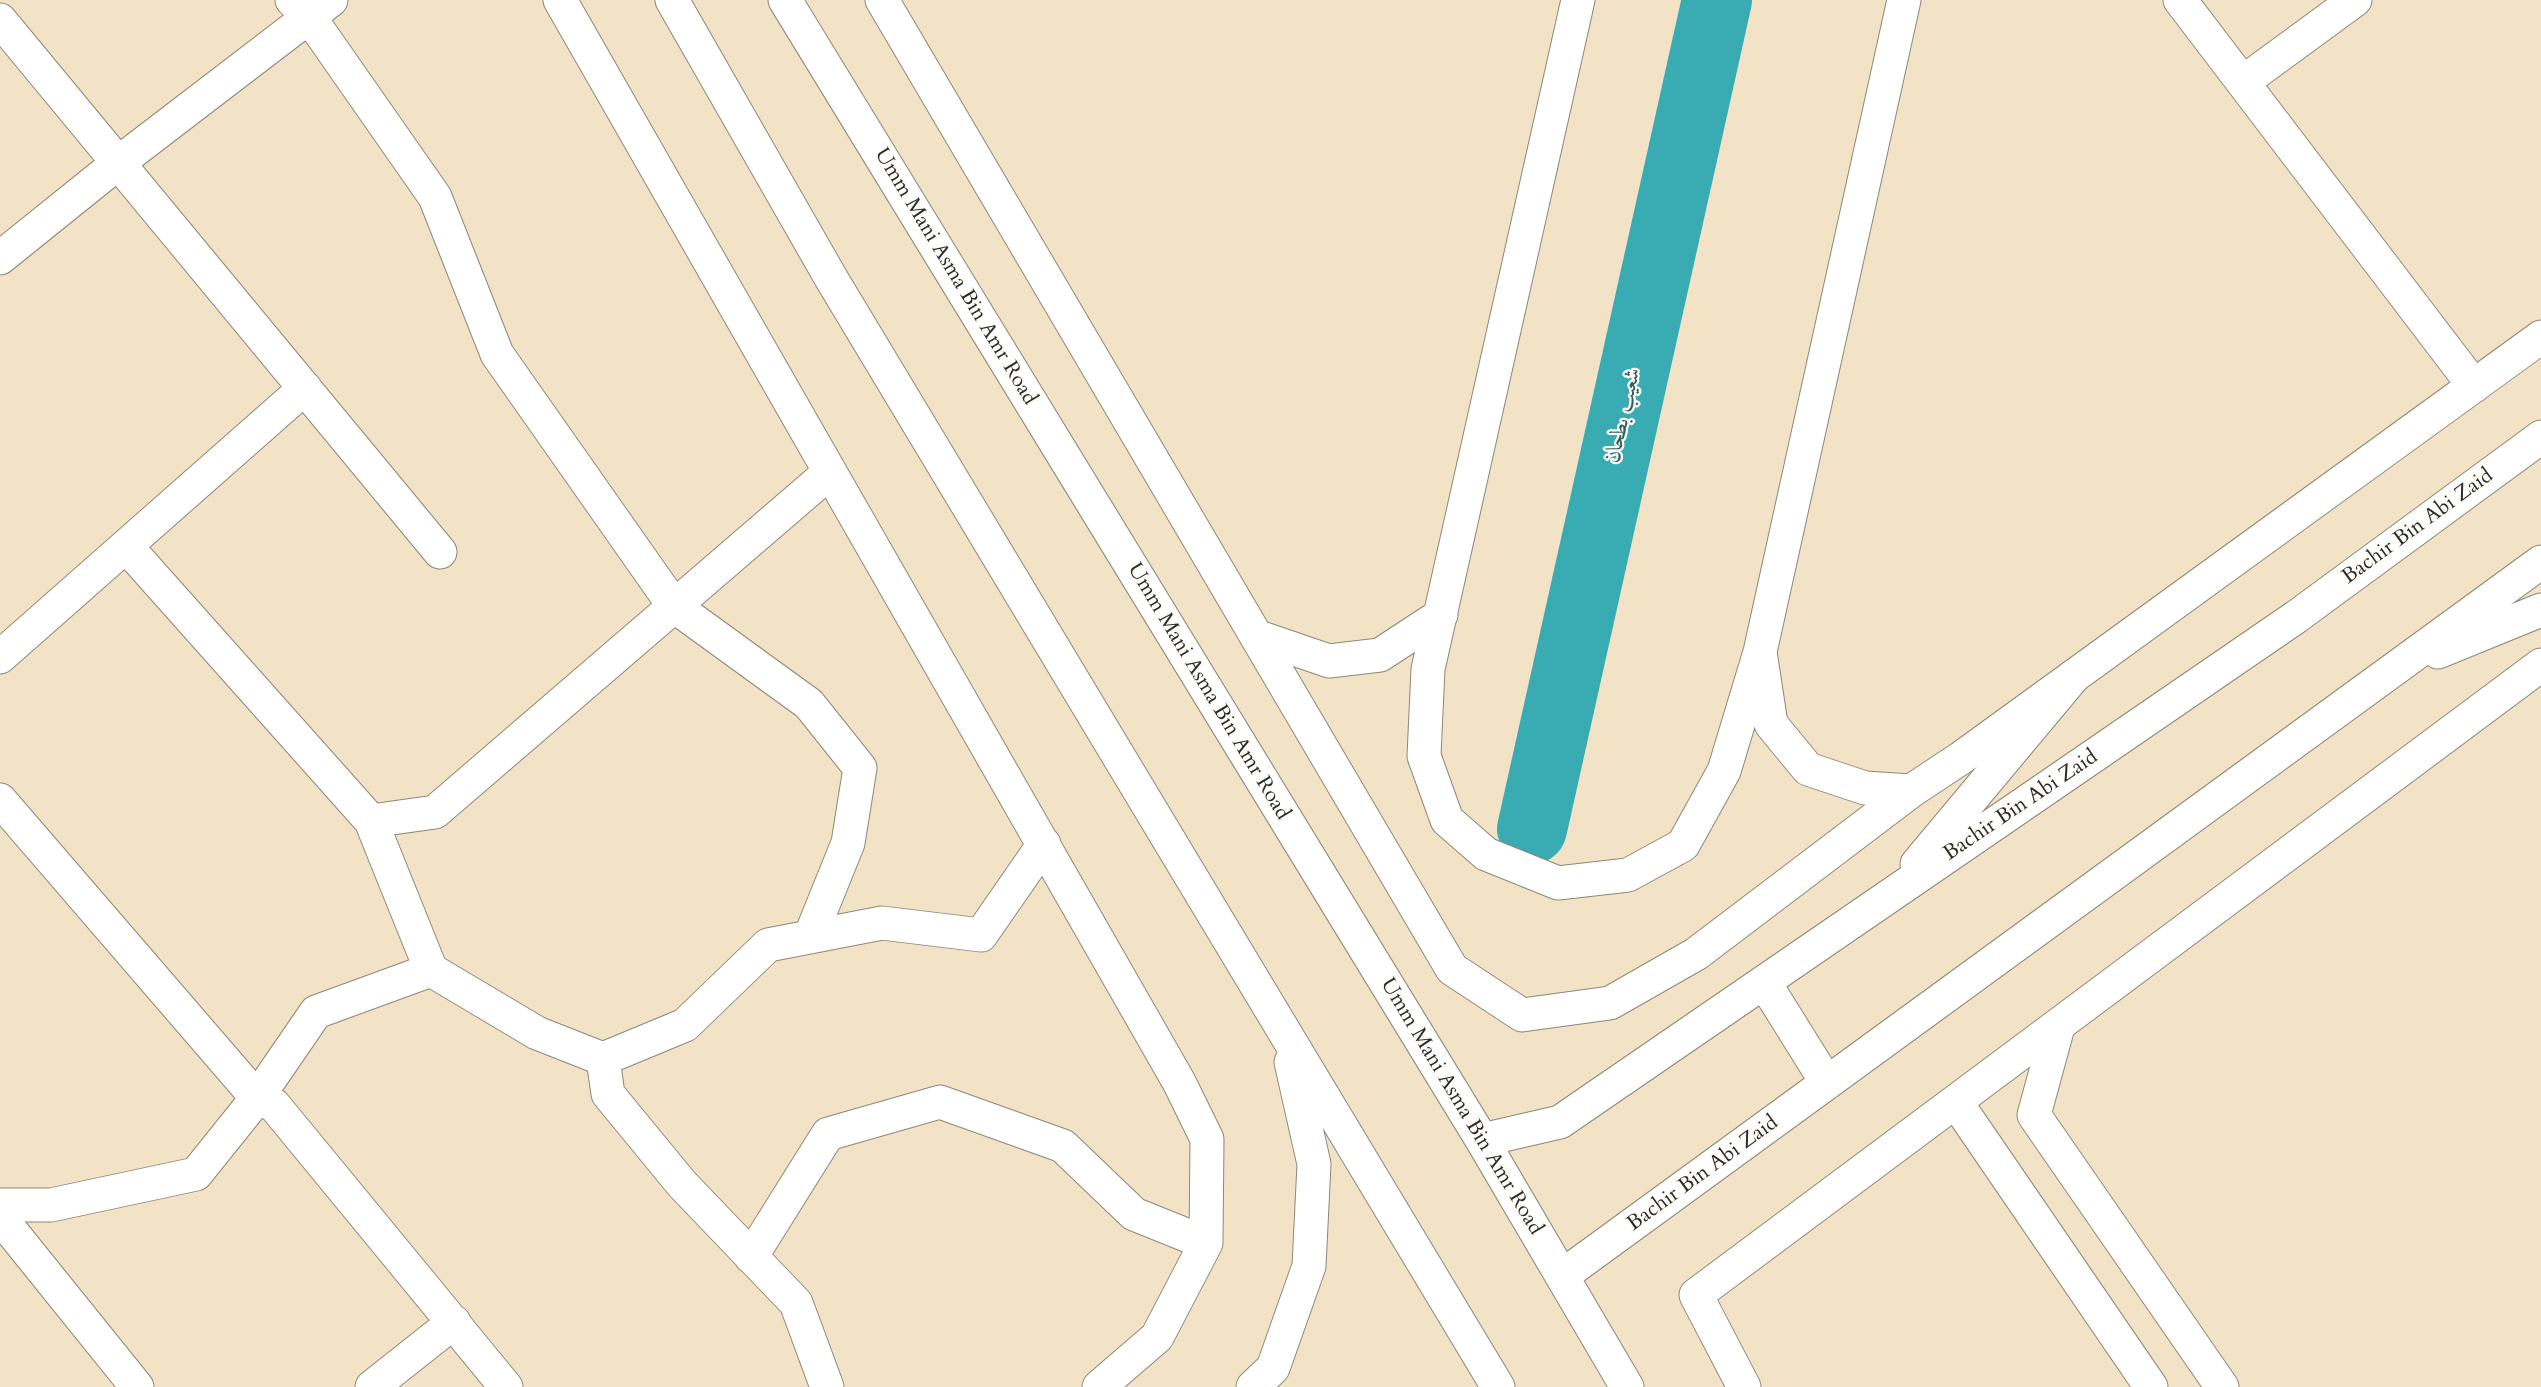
<!DOCTYPE html>
<meta charset="utf-8">
<style>
body{margin:0}
canvas{display:block;background:#f2e3c6}
</style>
<canvas width="2541" height="1387"></canvas>
<script>
const context = document.querySelector('canvas').getContext('2d');
context.lineJoin = 'round';
const shape = rows => new Path2D(rows.map(r => 'M' + r).join(''));
function stroke(path, color, width, dash) { context.strokeStyle = color; context.lineWidth = width; context.lineCap = dash ? 'butt' : 'round'; context.setLineDash(dash || []); context.stroke(path); }
function drawText(font, color, halo, rows, align = 'center') {
  context.font = font + ' Cardo,Amiri,serif'; context.lineWidth = 4.5; context.setLineDash([]); context.textBaseline = 'middle'; context.strokeStyle = halo; context.fillStyle = color; for (const [text, x, y, turn = 0] of rows) {
    context.save(); context.translate(x, y); context.rotate((+turn || 0) * Math.PI / 180); context.textAlign = isNaN(turn) ? turn : align; if (halo) context.strokeText(text, 0, 0); context.fillText(text, 0, 0); context.restore();
  }
}
const river = shape([
 [1532,829,1717,0]
]);
const minor = shape([
 [292,0,310,18,435,197,497,354,674,606,809,704,860,768,848,843,810,937],
 [560,0,1179,1082,1207,1139,1206,1243,1157,1337,1099,1387],
 [882,0,1452,969,1522,1015,1610,1003,1696,954,1911,791,1961,758,2541,337],
 [1578,0,1428,669,1424,756,1447,820,1486,854,1558,883,1628,875,1683,845,1724,771,1760,652],
 [1904,0,1760,652,1771,724,1808,769,1865,788,1911,791],
 [2180,0,2474,386],
 [0,20,440,552],
 [2243,82,2355,0],
 [0,258,118,163,331,0],
 [126,546,371,821,431,970],
 [1256,636,1329,661,1380,655,1441,615],
 [0,657,305,388],
 [0,800,257,1098,274,1105,506,1387],
 [371,821,435,812,830,472],
 [2058,1027,2034,1115,2222,1387],
 [603,1059,608,1094,682,1184,796,1303,827,1387],
 [1956,1102,2151,1387],
 [0,1205,51,1205,196,1174,257,1098,316,1012,431,970,537,1033,603,1059,685,1025,768,945,882,923,981,935,1044,844],
 [0,1217,137,1387],
 [751,1257,828,1134,940,1102,1063,1146,1134,1214,1206,1243],
 [372,1387,454,1322],
 [1744,1387,1696,1295,2541,665]
]);
const major = shape([
 [672,0,831,278,1498,1387],
 [785,0,1482,1140,1627,1387],
 [2438,652,2541,610],
 [1917,864,2074,676],
 [1764,982,1827,1083],
 [1482,1140,1560,1122,2296,617,2541,437],
 [1562,1276,2541,562],
 [1253,1387,1273,1368,1309,1266,1314,1164,1291,1062]
]);
const streetNames = [
 ["Umm Mani Asma Bin Amr Road",955,277,59],
 ["Bachir Bin Abi Zaid",2418,527,-36],
 ["Umm Mani Asma Bin Amr Road",1208,692,59],
 ["Bachir Bin Abi Zaid",2021,806,-34],
 ["Umm Mani Asma Bin Amr Road",1461,1107,59],
 ["Bachir Bin Abi Zaid",1703,1174,-36]
];
const waterNames = [
 ["شعيب بطحان",1624,415,-77]
];
stroke(river, '#39abb3', 70);
stroke(minor, '#8e8778', 35);
stroke(major, '#8e8778', 35);
stroke(minor, '#fff', 33);
stroke(major, '#fff', 33);
drawText('21px', '#2b2b2b', '#fdfcf7', streetNames);
drawText('italic 22px', '#315e61', '#fdfcf7', waterNames);
</script>
